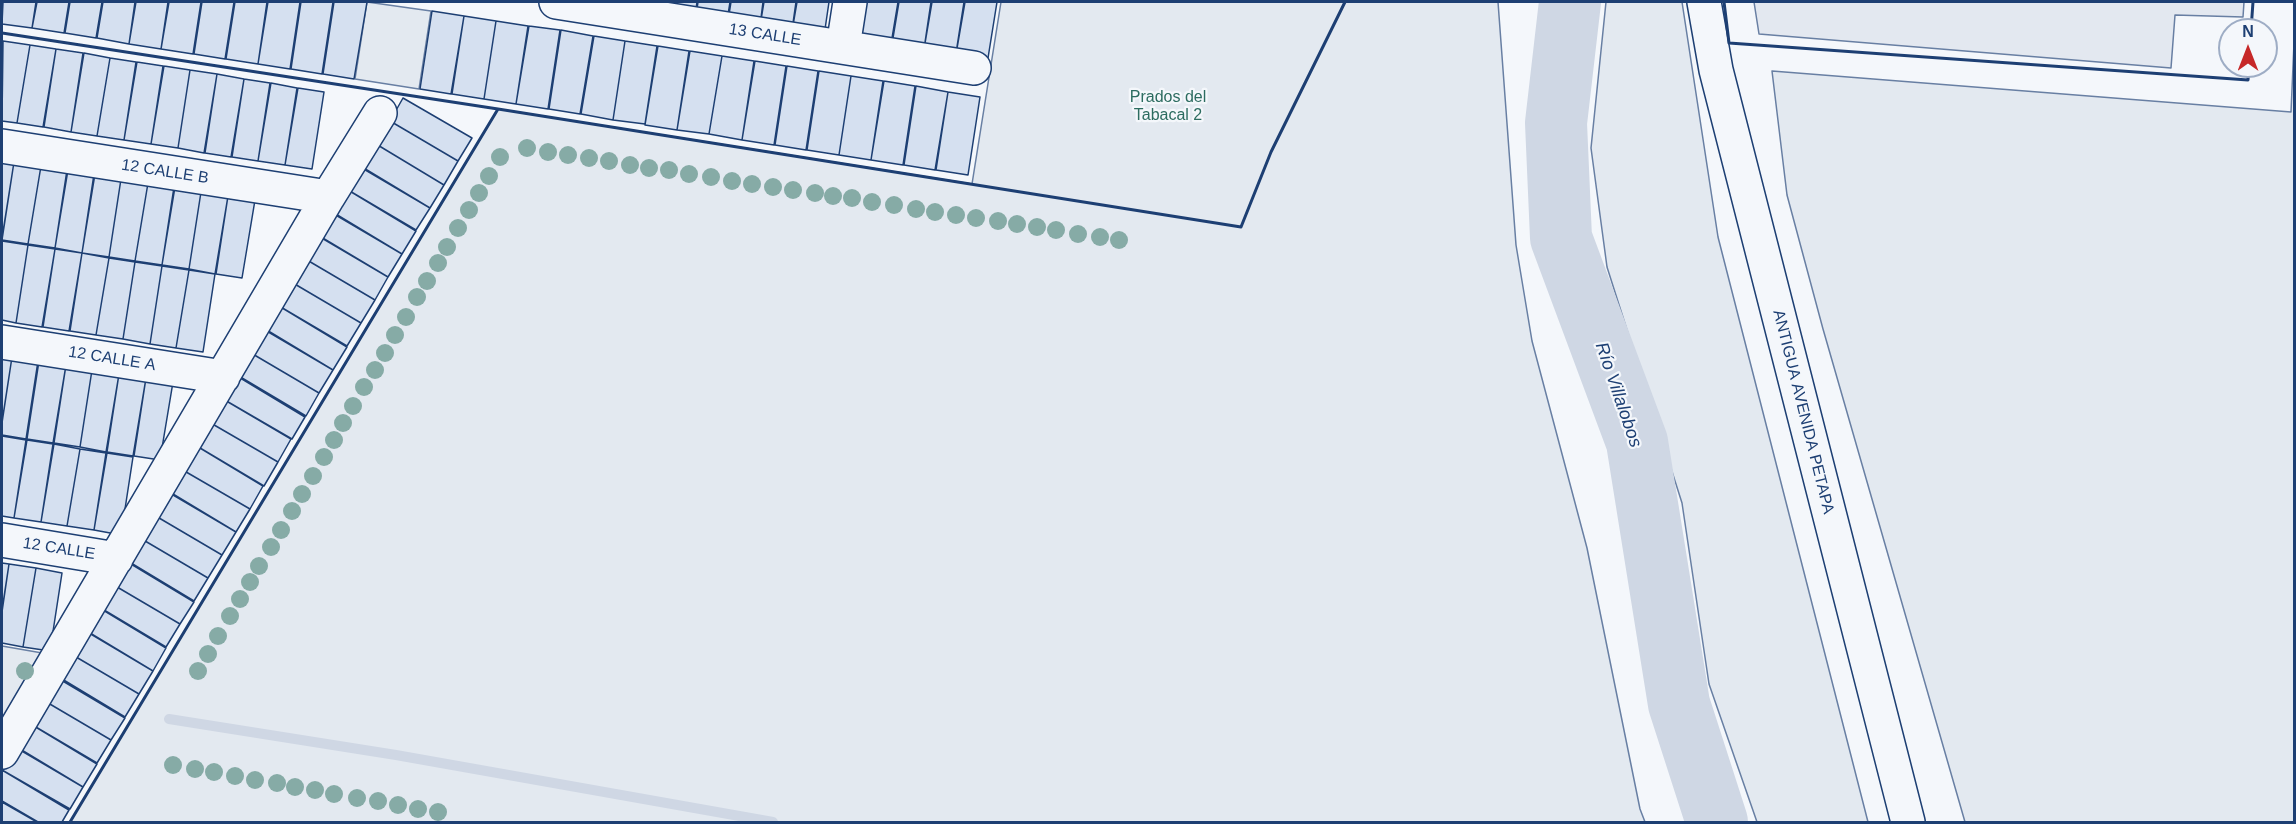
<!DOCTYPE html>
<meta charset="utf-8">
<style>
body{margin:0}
#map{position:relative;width:2296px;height:824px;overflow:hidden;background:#f4f7fb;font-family:Arial,sans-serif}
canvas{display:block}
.frame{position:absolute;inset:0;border:3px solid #1d3f73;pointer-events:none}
.north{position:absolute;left:2218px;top:18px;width:60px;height:60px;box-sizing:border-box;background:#f4f7fb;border:2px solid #9eadc5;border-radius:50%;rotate:0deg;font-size:16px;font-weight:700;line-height:24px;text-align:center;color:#1d3f73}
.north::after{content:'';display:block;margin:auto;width:21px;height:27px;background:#c62828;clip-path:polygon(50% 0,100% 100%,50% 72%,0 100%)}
</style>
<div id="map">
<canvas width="2296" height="824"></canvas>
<div class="frame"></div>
<div class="north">N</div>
</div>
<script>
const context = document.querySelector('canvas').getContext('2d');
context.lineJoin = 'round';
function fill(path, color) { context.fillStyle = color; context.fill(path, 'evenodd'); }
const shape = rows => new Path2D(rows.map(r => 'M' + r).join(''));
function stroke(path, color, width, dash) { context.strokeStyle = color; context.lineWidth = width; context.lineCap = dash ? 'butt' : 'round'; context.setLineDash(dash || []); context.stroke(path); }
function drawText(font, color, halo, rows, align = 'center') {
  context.font = font + ' Arial,sans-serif'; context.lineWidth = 4.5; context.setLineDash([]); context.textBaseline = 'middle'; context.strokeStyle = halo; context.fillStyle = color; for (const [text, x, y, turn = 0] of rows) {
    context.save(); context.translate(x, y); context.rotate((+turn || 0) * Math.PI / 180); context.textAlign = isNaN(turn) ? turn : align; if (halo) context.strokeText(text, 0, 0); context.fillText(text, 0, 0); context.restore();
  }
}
const green = shape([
 [367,2,431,11,419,89,355,79,367,2],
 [1001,2,1498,2,1516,245,1532,341,1587,548,1640,809,1645,822,70,822,498,109,972,184,1001,2],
 [1606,2,1682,2,1718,237,1868,822,1757,822,1709,684,1682,503,1607,267,1591,148,1606,2],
 [2294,43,2294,822,1965,822,1823,329,1787,195,1772,71,2291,112,2294,43],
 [2,646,48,654,2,727,2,646]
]);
const parking = shape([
 [1754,2,2244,2,2243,17,2175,15,2171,68,1759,34,1754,2]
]);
const stream = shape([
 [169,719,396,755,773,822]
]);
const river = shape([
 [1570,2,1556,123,1561,238,1637,442,1679,704,1717,822]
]);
const building = shape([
 [3,2,36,2,32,28,2,24,3,2],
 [37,2,69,2,64,33,32,28,37,2],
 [70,2,102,2,96,38,65,33,70,2],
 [103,2,135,2,129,44,97,38,103,2],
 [136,2,168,2,161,49,129,44,136,2],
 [169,2,201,2,193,54,161,49,169,2],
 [202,2,234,2,225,59,194,54,202,2],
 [235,2,267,2,258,64,226,59,235,2],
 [268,2,300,2,290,69,258,64,268,2],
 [301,2,333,2,322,74,291,69,301,2],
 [334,2,367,2,354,79,323,74,334,2],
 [665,2,697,2,695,16,663,11,665,2],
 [698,2,730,2,727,21,696,16,698,2],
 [731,2,763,2,760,26,728,21,731,2],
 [764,2,796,2,792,30,760,26,764,2],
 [797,2,829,2,824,36,792,31,797,2],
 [865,2,898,2,891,44,860,39,865,2],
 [899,2,931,2,924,49,892,44,899,2],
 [932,2,964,2,956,53,924,49,932,2],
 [965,2,997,2,988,58,956,54,965,2],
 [432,11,464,16,451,94,420,89,432,11],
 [464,16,496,21,484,99,452,94,464,16],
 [496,21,528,26,516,104,484,99,496,21],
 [529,26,560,30,548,109,516,104,529,26],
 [561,30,593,36,580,114,549,109,561,30],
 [594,36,625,41,613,120,581,114,594,36],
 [3,41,30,45,17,123,2,121,3,41],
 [625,41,657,46,645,124,613,120,625,41],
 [30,45,56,49,43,127,17,123,30,45],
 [658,46,689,51,677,130,645,125,658,46],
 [56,49,83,53,71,132,44,127,56,49],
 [690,51,722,56,709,134,677,130,690,51],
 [84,53,110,58,97,136,71,132,84,53],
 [722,56,754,61,742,140,709,134,722,56],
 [110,58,136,62,124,140,97,136,110,58],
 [755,61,786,66,774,145,742,140,755,61],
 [137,62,163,66,151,144,124,140,137,62],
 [164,66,190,70,178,148,151,144,164,66],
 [787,66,818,71,806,150,775,145,787,66],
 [190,70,217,74,204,153,178,148,190,70],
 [819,71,851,76,839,155,807,150,819,71],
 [217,74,244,79,231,157,205,153,217,74],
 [851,76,883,81,871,160,839,155,851,76],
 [244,79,270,83,258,161,232,157,244,79],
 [884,81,915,86,903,165,871,160,884,81],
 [271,83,297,88,285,165,258,161,271,83],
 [916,86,948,92,935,170,904,165,916,86],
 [298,88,324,92,312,169,285,165,298,88],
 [948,92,980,97,968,175,936,170,948,92],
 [403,98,472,138,458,161,390,121,403,98],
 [390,121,458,161,444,185,376,144,390,121],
 [376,144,444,185,430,208,362,167,376,144],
 [2,160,14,162,2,238,2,160],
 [14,162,41,166,28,244,2,240,14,162],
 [41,166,67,170,55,248,28,244,41,166],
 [362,168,430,208,416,230,348,190,362,168],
 [68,170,94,174,82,253,55,248,68,170],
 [95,174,121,179,109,257,82,253,95,174],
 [121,179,148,183,135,261,109,257,121,179],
 [148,183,174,187,162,265,135,261,148,183],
 [175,187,201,192,189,269,162,265,175,187],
 [348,190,416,231,402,254,334,213,348,190],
 [201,192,228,196,215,274,189,269,201,192],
 [228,196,255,200,242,278,216,274,228,196],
 [334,214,402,254,388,277,321,237,334,214],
 [320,237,388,277,375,300,307,260,320,237],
 [2,241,28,245,16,323,2,320,2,241],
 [28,245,55,249,42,327,16,323,28,245],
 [55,249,82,253,69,331,43,327,55,249],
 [82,253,109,258,96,335,70,331,82,253],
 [109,258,135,262,123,339,96,335,109,258],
 [307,260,375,300,361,323,293,283,307,260],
 [135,262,162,266,150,344,123,339,135,262],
 [162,266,189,270,176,348,150,344,162,266],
 [189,270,215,274,203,352,176,348,189,270],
 [293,283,361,323,347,346,279,306,293,283],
 [279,306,347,347,333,370,265,329,279,306],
 [265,330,333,370,319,393,251,353,265,330],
 [251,353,319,393,306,416,237,375,251,353],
 [2,355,12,357,2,422,2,355],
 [12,357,38,361,26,439,2,435,2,423,12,357],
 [39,361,66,365,53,443,27,439,39,361],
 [66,365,92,370,80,447,54,443,66,365],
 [92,370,119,374,106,452,80,447,92,370],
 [119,374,146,378,133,456,107,452,119,374],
 [237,376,305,417,292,439,223,399,237,376],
 [146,378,173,382,160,460,134,456,146,378],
 [223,399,291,439,278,462,209,422,223,399],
 [209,422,278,462,264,486,195,445,209,422],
 [2,436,26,440,14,518,2,516,2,436],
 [27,440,53,444,41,522,14,518,27,440],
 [54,444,80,449,67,526,41,522,54,444],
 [195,445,263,486,250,509,181,469,195,445],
 [80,449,106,453,94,530,67,526,80,449],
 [107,453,133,457,121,535,94,530,107,453],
 [181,469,250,509,236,532,168,491,181,469],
 [168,492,236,532,222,555,154,515,168,492],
 [154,515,222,555,208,578,140,538,154,515],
 [140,538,208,578,194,601,126,560,140,538],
 [126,561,194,602,180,624,112,584,126,561],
 [2,563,9,564,2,610,2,563],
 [9,564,36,568,23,647,2,643,2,612,9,564],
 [36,568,62,573,50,651,23,647,36,568],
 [112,584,180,624,166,647,99,607,112,584],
 [98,607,166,648,153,671,85,630,98,607],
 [84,630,153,671,139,694,71,654,84,630],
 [71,654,139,694,125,717,57,676,71,654],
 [56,677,125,718,111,740,43,700,56,677],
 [43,700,111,740,97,763,29,723,43,700],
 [29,723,97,764,83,787,15,746,29,723],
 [15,747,83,787,70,809,2,770,15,747],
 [2,770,69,810,62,822,38,822,2,801,2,770],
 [2,802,37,822,2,822,2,802]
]);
const minor = shape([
 [556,2,974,68],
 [1704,2,1716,70,1908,822],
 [843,47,850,2],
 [2,146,328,197],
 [2,342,223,377],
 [2,540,116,559],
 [2,752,328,197,380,113]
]);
const wall = shape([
 [1724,2,1729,43,2248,80,2249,66],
 [2251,30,2253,2],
 [2,33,498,109,70,822],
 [498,109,1241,227,1271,152,1345,2]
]);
const trees = [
 [527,148],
 [548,152],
 [568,155],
 [500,157],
 [589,158],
 [609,161],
 [630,165],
 [649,168],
 [669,170],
 [689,174],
 [489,176],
 [711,177],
 [732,181],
 [752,184],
 [773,187],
 [793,190],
 [479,193],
 [815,193],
 [833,196],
 [852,198],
 [872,202],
 [894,205],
 [916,209],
 [469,210],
 [935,212],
 [956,215],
 [976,218],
 [998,221],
 [1017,224],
 [1037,227],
 [458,228],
 [1056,230],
 [1078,234],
 [1100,237],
 [1119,240],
 [447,247],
 [438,263],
 [427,281],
 [417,297],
 [406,317],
 [395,335],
 [385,353],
 [375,370],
 [364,387],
 [353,406],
 [343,423],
 [334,440],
 [324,457],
 [313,476],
 [302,494],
 [292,511],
 [281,530],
 [271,547],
 [259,566],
 [250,582],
 [240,599],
 [230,616],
 [218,636],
 [208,654],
 [25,671],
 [198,671],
 [173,765],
 [195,769],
 [214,772],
 [235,776],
 [255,780],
 [277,783],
 [295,787],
 [315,790],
 [334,794],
 [357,798],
 [378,801],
 [398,805],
 [418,809],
 [438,812]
];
const streetNames = [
 ["13 CALLE",765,35,9],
 ["12 CALLE B",165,172,9],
 ["12 CALLE A",112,359,9],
 ["ANTIGUA AVENIDA PETAPA",1803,412,76],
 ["12 CALLE",59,549,9]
];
const parkNames = [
 ["Prados del",1168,98],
 ["Tabacal 2",1168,116]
];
const waterNames = [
 ["Río Villalobos",1618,395,71]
];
fill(green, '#e3e9f0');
stroke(green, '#687fa3', 1.5);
fill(parking, '#e3e8f0');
stroke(parking, '#687fa3', 1.5);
stroke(stream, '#cfd7e4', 10);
stroke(river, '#cfd7e4', 62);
fill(building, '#d5e0f0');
stroke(building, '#1d3f73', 1.5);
stroke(minor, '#1d3f73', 36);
stroke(minor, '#f4f7fb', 33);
stroke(wall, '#1d3f73', 3);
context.fillStyle = '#86aba6';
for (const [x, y] of trees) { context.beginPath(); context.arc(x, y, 9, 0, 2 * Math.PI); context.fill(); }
drawText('16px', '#1d3f73', '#f4f7fb', streetNames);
drawText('16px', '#2c6c60', '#f4f7fb', parkNames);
drawText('italic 18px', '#1d3f73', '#f4f7fb', waterNames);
</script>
